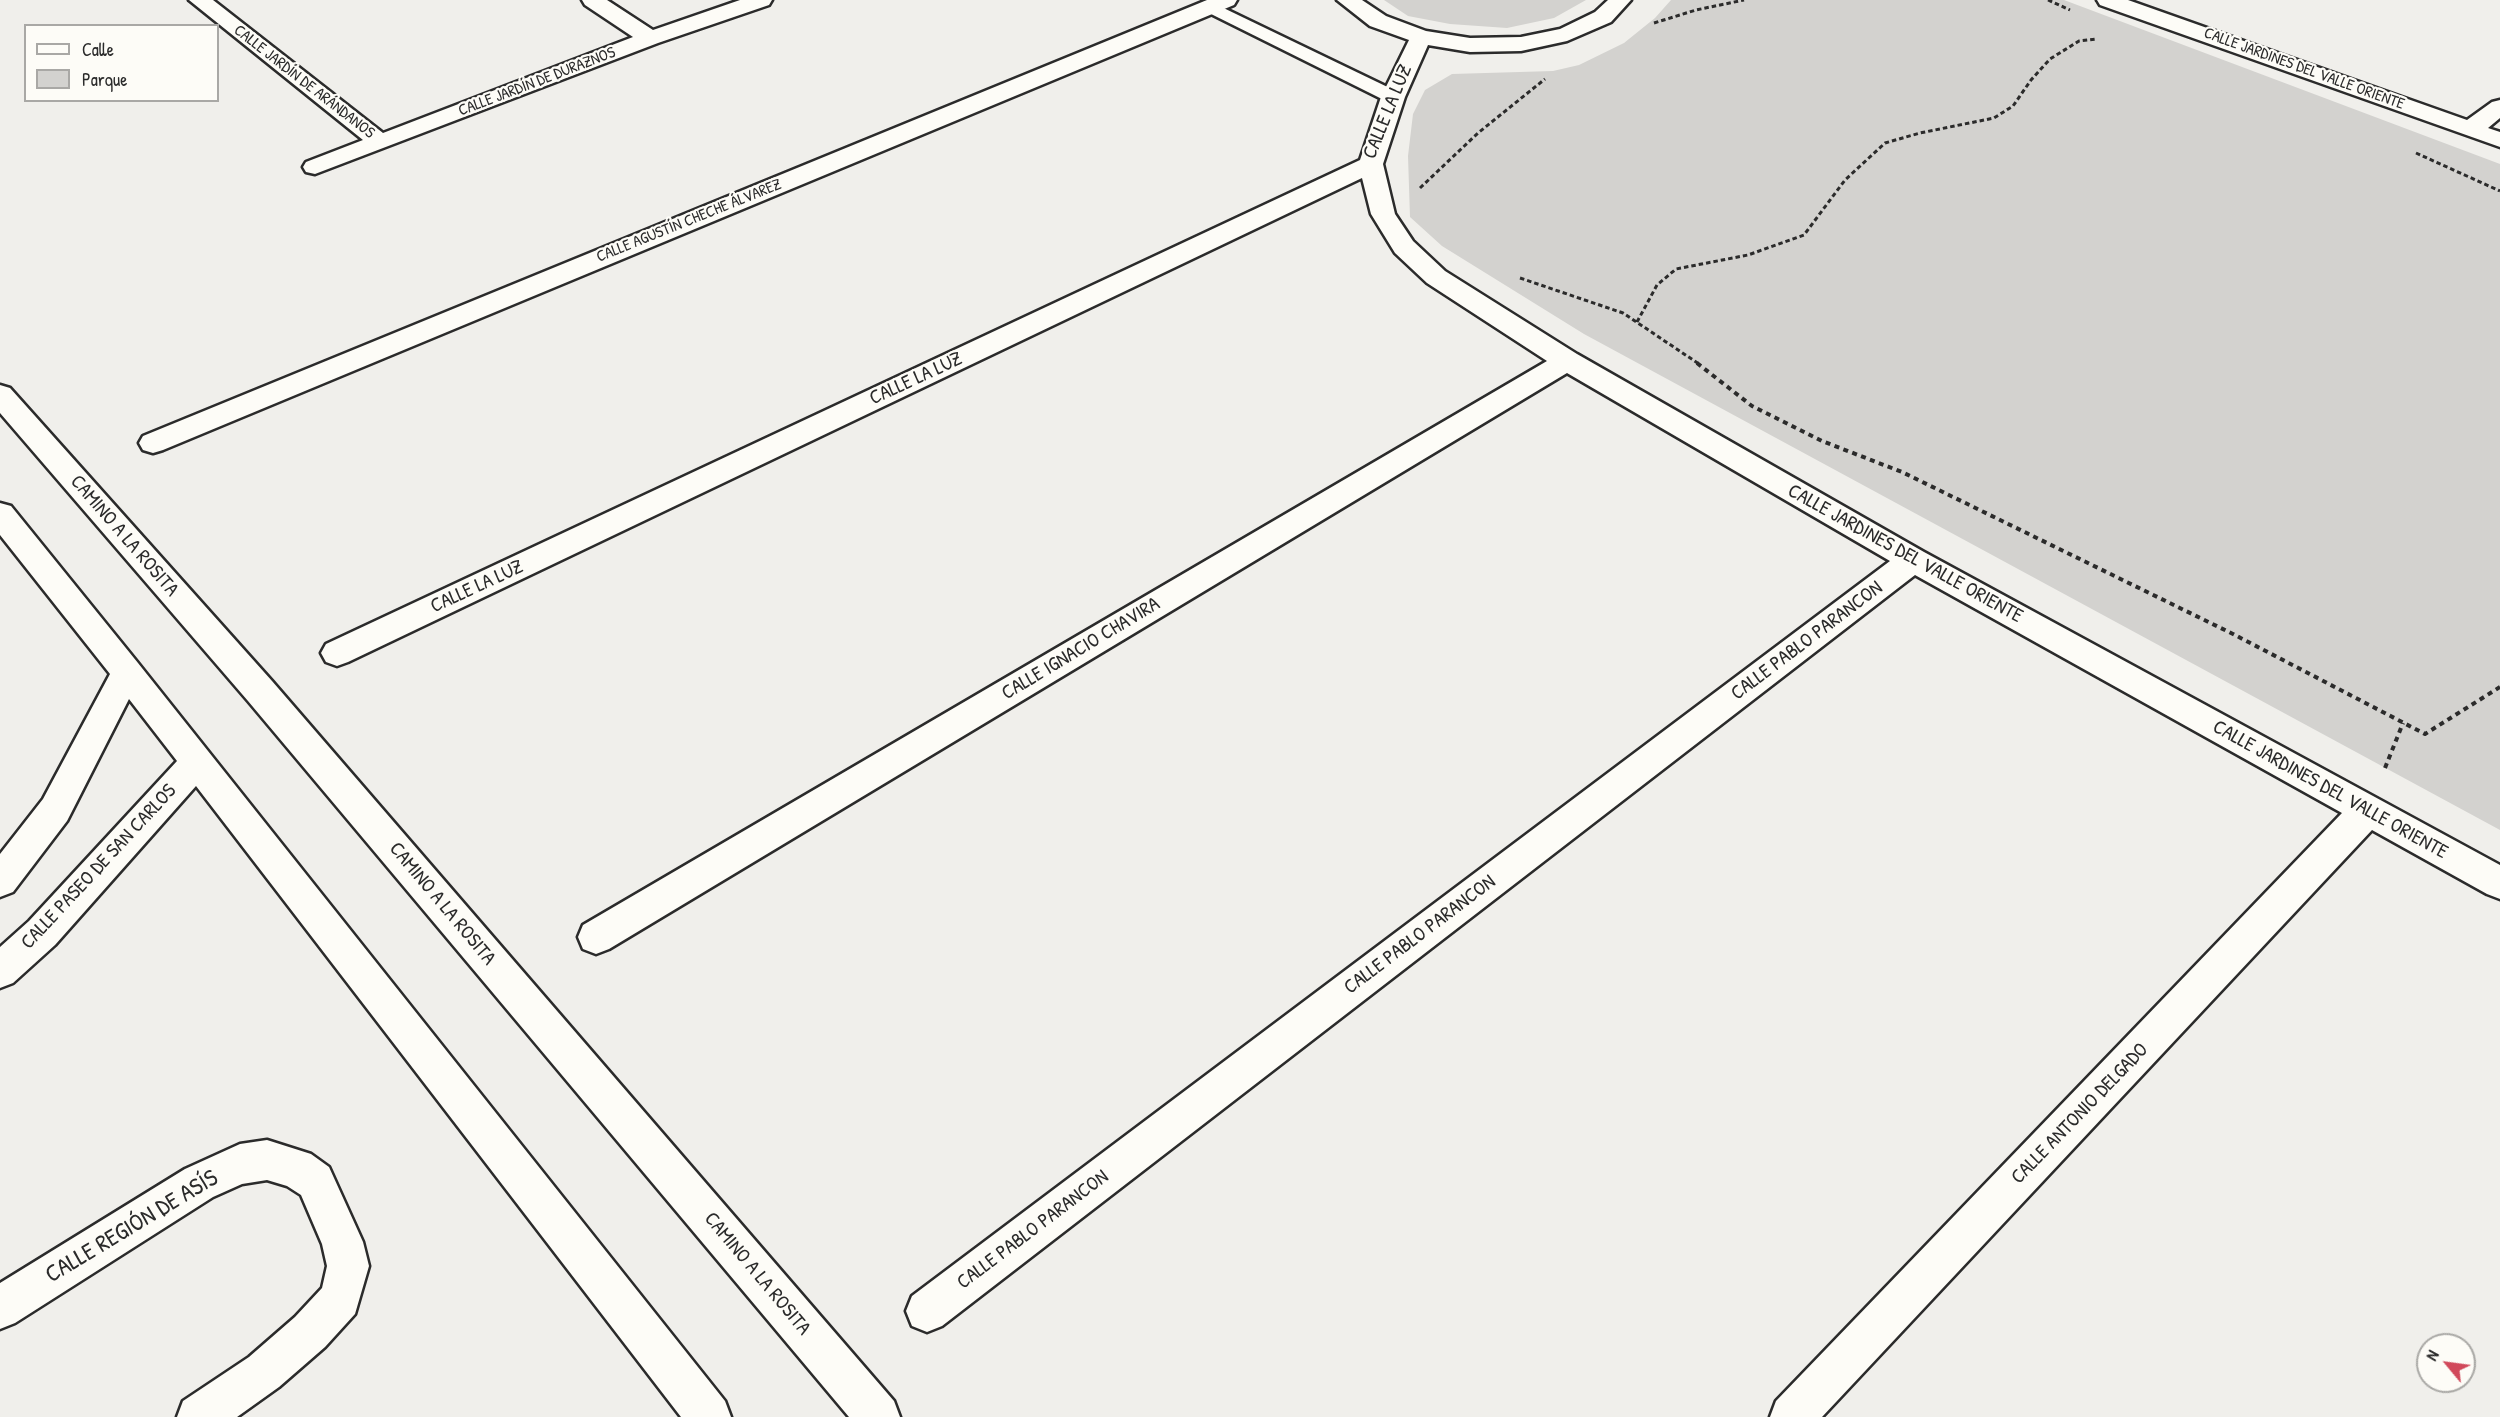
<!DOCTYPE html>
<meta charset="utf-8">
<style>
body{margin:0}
#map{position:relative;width:2500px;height:1417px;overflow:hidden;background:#f0efeb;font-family:"Patrick Hand",sans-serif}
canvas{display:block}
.legend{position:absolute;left:24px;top:24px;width:195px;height:78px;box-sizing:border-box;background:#fdfcf7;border:2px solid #a9a8a5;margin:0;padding:8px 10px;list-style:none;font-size:18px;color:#2b2b2b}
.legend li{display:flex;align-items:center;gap:12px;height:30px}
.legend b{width:30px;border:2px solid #a9a8a5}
.north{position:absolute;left:2416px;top:1333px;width:60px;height:60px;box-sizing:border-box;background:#fdfcf7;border:2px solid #a9a8a5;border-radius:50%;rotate:299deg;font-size:16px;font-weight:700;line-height:24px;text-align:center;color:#2b2b2b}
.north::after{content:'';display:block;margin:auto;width:21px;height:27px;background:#d1495b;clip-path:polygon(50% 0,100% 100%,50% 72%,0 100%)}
</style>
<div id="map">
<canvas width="2500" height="1417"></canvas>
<ul class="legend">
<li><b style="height:8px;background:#fdfcf7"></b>Calle</li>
<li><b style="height:16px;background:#d3d2cf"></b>Parque</li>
</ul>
<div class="north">N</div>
</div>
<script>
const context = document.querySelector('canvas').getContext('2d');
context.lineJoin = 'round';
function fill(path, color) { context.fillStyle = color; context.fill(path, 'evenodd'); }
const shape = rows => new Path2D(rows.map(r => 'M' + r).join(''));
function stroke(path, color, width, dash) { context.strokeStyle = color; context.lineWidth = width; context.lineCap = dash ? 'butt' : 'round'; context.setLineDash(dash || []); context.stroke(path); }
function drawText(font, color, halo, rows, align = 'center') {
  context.font = font + ' "Patrick Hand",sans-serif'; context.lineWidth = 4.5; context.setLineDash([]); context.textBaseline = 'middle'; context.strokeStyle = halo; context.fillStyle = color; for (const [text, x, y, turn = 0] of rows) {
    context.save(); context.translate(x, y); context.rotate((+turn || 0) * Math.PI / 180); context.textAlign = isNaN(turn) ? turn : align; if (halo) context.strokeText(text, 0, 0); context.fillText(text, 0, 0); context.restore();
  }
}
const green = shape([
 [1384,0,1586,0,1554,18,1507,28,1450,24,1408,16],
 [1671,0,2064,0,2500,164,2500,830,1584,334,1442,246,1410,217,1408,156,1413,114,1425,90,1452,74,1553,71,1579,65,1624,43,1655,18]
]);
const pathFar1 = shape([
 [2048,0,2070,10],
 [1654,23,1696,10,1744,0],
 [2416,153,2500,191],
 [1420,188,1478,133,1545,79],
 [1520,278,1623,313,1699,364],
 [1637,322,1657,285,1676,269,1748,255,1804,235,1845,180,1885,143,1920,133,1994,118,2013,106,2031,80,2050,59,2079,41,2096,39]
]);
const path = shape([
 [1697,363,1752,406,1822,441,1902,472,2233,634,2425,734,2500,687],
 [2385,768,2403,723]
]);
const service = shape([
 [1209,1,1400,93,1402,97,1400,101,1393,103,1386,101,1203,10,1200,6,1203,2,1209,1]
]);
const minor = shape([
 [189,0,213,0,383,133,633,37,585,5,582,0,607,0,653,30,740,0,772,0,769,5,658,43,315,174,306,172,303,167,306,162,363,140,189,0],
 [1207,0,1237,0,1234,5,163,450,153,453,143,450,139,443,143,436,1207,0],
 [1337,0,1362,0,1386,16,1426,31,1470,38,1521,37,1560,29,1595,12,1608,0,1631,0,1611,22,1567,41,1521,51,1470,52,1428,45,1405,97,1383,164,1395,214,1413,241,1445,271,1577,354,1924,552,2500,865,2500,899,2487,894,2372,830,1822,1417,1770,1417,1776,1401,2342,813,1915,575,942,1326,927,1332,912,1326,906,1311,912,1296,1890,561,1567,373,609,949,596,954,583,949,578,937,583,925,1547,361,1427,283,1395,253,1371,214,1362,178,348,662,337,666,326,662,321,653,326,644,1360,160,1381,97,1409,40,1370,26,1337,0],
 [2097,0,2128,0,2467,120,2492,102,2500,100,2500,118,2488,128,2500,132,2500,147,2100,5,2097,0],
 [0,385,10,388,272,681,894,1401,900,1417,849,1417,248,701,0,413,0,385],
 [267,1140,311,1154,329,1167,363,1242,369,1266,355,1314,325,1347,279,1387,237,1417,177,1417,183,1401,249,1357,295,1317,322,1288,327,1266,322,1244,301,1195,287,1186,267,1180,242,1184,213,1197,15,1323,0,1329,0,1283,185,1169,240,1144,267,1140]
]);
const tertiary = shape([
 [0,503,11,506,138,663,725,1401,731,1417,681,1417,196,786,55,945,13,983,0,988,0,947,29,921,177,761,129,699,67,821,13,892,0,897,0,854,43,799,110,674,0,535,0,503]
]);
const farStreetnames = [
 ["CALLE JARDINES DEL VALLE ORIENTE",2304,69,20],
 ["CALLE JARDÍN DE ARÁNDANOS",304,82,38],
 ["CALLE JARDÍN DE DURAZNOS",537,82,-21],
 ["CALLE AGUSTÍN CHECHE ÁLVAREZ",689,221,-22]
];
const streetNames = [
 ["CALLE LA LUZ",1388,112,-68],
 ["CALLE LA LUZ",916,379,-25],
 ["CAMINO A LA ROSITA",124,536,49],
 ["CALLE JARDINES DEL VALLE ORIENTE",1905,554,29],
 ["CALLE LA LUZ",477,587,-25],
 ["CALLE PABLO PARANCON",1807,641,-37],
 ["CALLE IGNACIO CHAVIRA",1081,649,-31],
 ["CALLE JARDINES DEL VALLE ORIENTE",2330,790,29],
 ["CALLE PASEO DE SAN CARLOS",99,867,-47],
 ["CAMINO A LA ROSITA",442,904,50],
 ["CALLE PABLO PARANCON",1420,935,-37],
 ["CALLE ANTONIO DELGADO",2080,1114,-46],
 ["CALLE PABLO PARANCON",1033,1230,-37],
 ["CAMINO A LA ROSITA",757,1274,50]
];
const nearStreetnames = [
 ["CALLE REGIÓN DE ASÍS",132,1227,-31]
];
fill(green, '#d3d2cf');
stroke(service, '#2b2b2b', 5);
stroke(minor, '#2b2b2b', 5);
stroke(tertiary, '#2b2b2b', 5);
stroke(pathFar1, '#2b2b2b', 3, [4.5, 3]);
stroke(path, '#2b2b2b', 4, [5, 4.5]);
fill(service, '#fdfcf7');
fill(minor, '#fdfcf7');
fill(tertiary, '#fdfcf7');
drawText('16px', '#2b2b2b', '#fdfcf7', farStreetnames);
drawText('20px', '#2b2b2b', '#fdfcf7', streetNames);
drawText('24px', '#2b2b2b', '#fdfcf7', nearStreetnames);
</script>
